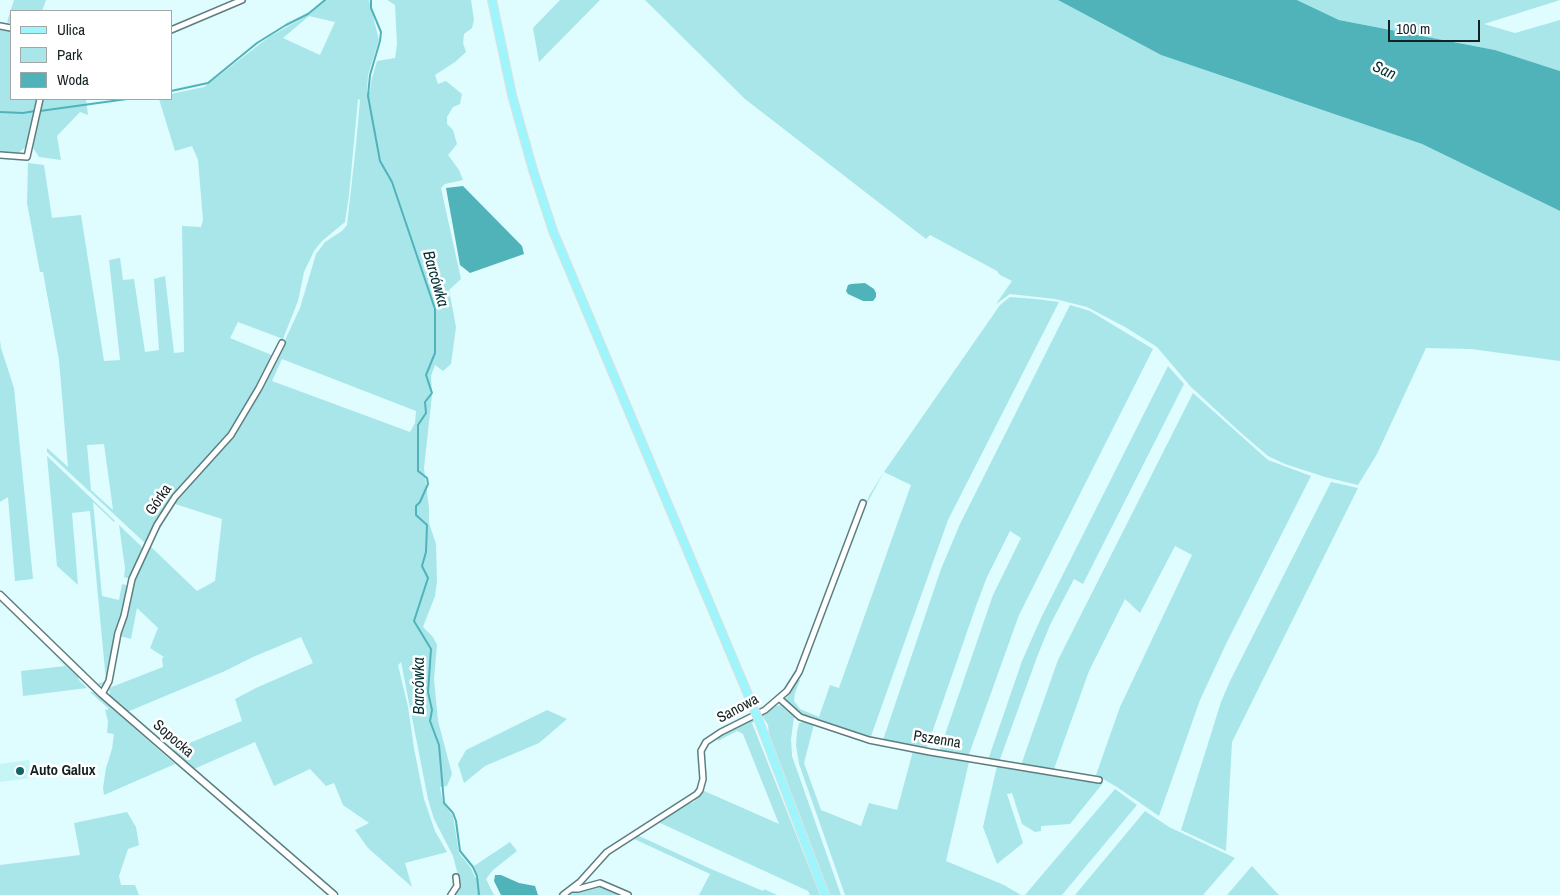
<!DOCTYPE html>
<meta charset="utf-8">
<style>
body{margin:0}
#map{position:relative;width:1560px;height:895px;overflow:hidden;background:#dffcfe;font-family:"Archivo Narrow",sans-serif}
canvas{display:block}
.legend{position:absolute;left:10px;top:10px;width:162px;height:90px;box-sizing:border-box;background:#fff;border:1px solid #a1a6a7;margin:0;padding:6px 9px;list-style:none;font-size:15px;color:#132122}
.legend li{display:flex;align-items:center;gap:10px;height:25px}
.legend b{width:25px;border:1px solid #a1a6a7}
.scale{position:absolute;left:1388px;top:20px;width:92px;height:22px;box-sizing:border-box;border:2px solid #132122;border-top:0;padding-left:6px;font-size:15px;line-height:18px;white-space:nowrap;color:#132122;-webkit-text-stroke:4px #fff;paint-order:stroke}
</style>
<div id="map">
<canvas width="1560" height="895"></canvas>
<ul class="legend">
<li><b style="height:6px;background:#9ef5fb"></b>Ulica</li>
<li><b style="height:14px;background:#a8e6ea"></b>Park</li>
<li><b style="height:14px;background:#50b3ba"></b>Woda</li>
</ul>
<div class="scale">100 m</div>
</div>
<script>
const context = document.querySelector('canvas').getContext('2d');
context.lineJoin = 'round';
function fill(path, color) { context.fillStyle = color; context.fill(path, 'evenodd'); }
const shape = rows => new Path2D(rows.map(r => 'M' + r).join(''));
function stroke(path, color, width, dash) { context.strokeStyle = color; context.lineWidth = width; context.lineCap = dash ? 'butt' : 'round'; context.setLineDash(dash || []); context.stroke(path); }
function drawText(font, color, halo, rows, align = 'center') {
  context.font = font + ' "Archivo Narrow",sans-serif'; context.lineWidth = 5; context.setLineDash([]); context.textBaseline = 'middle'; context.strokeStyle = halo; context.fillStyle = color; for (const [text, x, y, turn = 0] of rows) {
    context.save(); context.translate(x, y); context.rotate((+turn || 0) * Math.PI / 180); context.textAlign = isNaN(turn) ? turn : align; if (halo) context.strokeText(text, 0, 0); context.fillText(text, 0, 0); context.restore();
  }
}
const built = shape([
 [29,760,31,778,0,782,0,764]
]);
const green = shape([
 [14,0,46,0,42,11,11,11,11,23,7,22],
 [326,0,369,0,379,40,368,75,367,92,370,92,371,82,377,61,395,58,397,44,395,5,387,0,471,0,474,20,472,28,464,34,463,43,466,52,455,62,435,75,438,84,446,81,462,94,460,104,453,107,447,117,447,124,453,130,457,144,448,155,459,170,463,180,445,184,441,188,461,279,449,290,456,327,451,364,443,371,435,365,431,376,432,395,424,468,429,508,429,523,436,544,437,581,435,596,423,627,433,637,437,645,434,679,438,721,452,774,447,786,440,787,443,803,453,816,459,853,471,868,475,877,479,878,474,866,510,842,517,851,493,870,486,879,494,895,453,895,457,891,459,879,453,856,434,819,428,799,401,662,398,665,408,707,414,748,424,799,435,831,447,852,405,863,412,887,368,848,355,830,369,823,343,805,334,783,326,786,310,769,274,786,255,742,194,769,173,750,242,721,235,699,256,688,313,663,301,637,253,657,225,671,127,712,113,699,110,696,109,688,163,667,162,658,164,657,150,648,158,628,137,608,131,639,120,636,135,576,168,509,170,511,150,546,197,591,215,581,222,519,172,503,172,499,145,543,47,452,47,448,68,467,59,360,43,272,40,272,27,203,28,163,44,165,52,218,81,215,104,361,120,360,109,260,120,258,123,280,134,279,145,352,159,350,154,279,165,276,174,353,184,352,182,226,201,227,203,220,198,160,192,146,175,151,159,99,171,99,171,94,204,87,269,37,308,15],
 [309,16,335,22,320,55,283,38],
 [358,99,360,100,356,145,347,225,342,231,325,242,316,254,300,308,270,372,235,432,215,457,212,456,235,426,274,356,230,338,238,322,283,339,298,301,304,272,314,251,322,241,345,222,349,195],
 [282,359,416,411,415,423,410,432,272,381],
 [104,444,113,510,91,490,87,445],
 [560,0,600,0,539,62,533,28],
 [645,0,1058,0,1161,55,1422,144,1560,211,1560,361,1471,349,1426,348,1377,454,1358,485,1325,477,1285,464,1268,456,1240,432,1191,387,1157,347,1125,327,1087,307,1055,299,1010,294,996,304,1012,281,1000,275,997,271,930,235,926,239,745,99],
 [1297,0,1560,0,1484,24,1515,33,1560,20,1560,71,1495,50,1339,20],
 [0,29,11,31,11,99,37,99,26,147,18,153,0,152],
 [42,99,86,99,88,115,80,112,57,136,61,160,39,157,33,148],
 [1010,297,1036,299,1059,302,948,520,870,739,801,714,793,709,785,700,798,680,800,680,795,693,794,701,800,709,819,717,830,685,839,688,911,485,884,472,861,514,869,496,884,472,1000,305],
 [1070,305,1090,311,1153,349,1019,615,968,757,939,752,993,595,1021,538,1010,531,987,577,976,606,926,750,882,743,941,569,960,524],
 [0,340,1,348,14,388,33,579,15,581,8,497,0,502],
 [1168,366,1184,384,1083,584,1074,579,1050,625,1037,657,999,762,988,760,1022,661,1041,618],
 [1193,393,1268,460,1311,476,1226,644,1200,700,1159,816,1117,787,1096,775,1120,707,1192,555,1175,546,1140,613,1125,599,1089,671,1054,769,1021,765,1058,660],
 [47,456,115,521,114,522,93,502,102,596,119,600,122,584,129,586,117,632,107,681,103,686,97,684,106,681,90,511,72,513,78,585,57,566],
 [1331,482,1358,488,1232,742,1226,851,1181,830,1221,702,1230,681],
 [119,525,141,546,143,550,131,579,124,577,125,568],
 [52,653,79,678,78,679,87,688,23,696,21,671,65,666],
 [90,692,93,692,175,764,104,795,103,788,106,768,112,749,114,734,107,733,108,721,105,710,109,709],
 [780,705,794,717,791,739,792,756,841,895,830,895,769,734,768,725,763,717,752,723,820,895,810,895,808,891,658,822,689,802,691,803,695,801,694,799,702,790,779,824,743,734,737,731,718,741,717,738,718,736,776,706],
 [547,710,567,719,539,743,485,766,464,783,458,764,466,750],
 [803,722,815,724,859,740,884,746,851,738,814,724,804,763,821,810,861,826,869,803,897,810,913,751,1091,779,1103,783,1070,824,1041,826,1041,831,1035,832,1022,824,1012,793,1007,794,1023,843,997,864,983,827,997,766,969,762,946,861,1004,885,1021,895,845,895,799,764,796,745,797,732,799,723],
 [1115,789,1137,805,1062,895,1025,895],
 [1145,811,1169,827,1235,858,1203,895,1075,895],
 [127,812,136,827,139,845,128,849,119,876,121,885,135,885,139,895,0,895,0,865,80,855,74,823],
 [637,835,711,869,763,891,764,889,777,895,699,895,710,874,632,838],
 [1252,866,1275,891,1279,895,1227,895],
 [598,885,604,886,624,895,567,895]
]);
const water = shape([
 [1058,0,1297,0,1339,20,1495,50,1560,71,1560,211,1422,144,1161,55],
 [463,186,522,246,524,254,470,273,460,265,446,188],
 [865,283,874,289,876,293,876,297,873,301,863,301,848,294,846,291,848,285,851,284],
 [495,875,501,875,519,883,535,886,538,895,501,895,494,881]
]);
const stream = shape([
 [371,0,371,8,381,32,380,41,370,75,368,96,380,161,392,182,435,309,435,353,426,375,432,393,425,402,426,413,418,425,418,471,427,478,428,484,420,502,416,506,416,515,427,525,426,552,422,566,428,578,414,621,431,649,428,692,432,710,430,721,439,745,444,803,453,813,456,821,460,851,473,867,477,876,479,895],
 [171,91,208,83,257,43,286,25,308,14,325,0],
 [40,111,127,99],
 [0,112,23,113,35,111]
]);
const minor = shape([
 [0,26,11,28],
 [171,30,242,0],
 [0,155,27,157,40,99],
 [102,694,109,681,118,633,124,616,132,579,157,525,175,497,231,435,259,388,282,343],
 [780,699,800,717,869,740,930,752,1099,780],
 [573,889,578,889,600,883,628,895],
 [451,895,457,886,456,877],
 [563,895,580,882,607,852,697,794,700,790,703,779,701,751,706,742,721,732,765,710,787,691,799,672,863,503]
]);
const tertiary = shape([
 [0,595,102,694,334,895]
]);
const primary = shape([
 [492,0,512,95,533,170,553,231,749,697],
 [759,721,825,895]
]);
const primaryBridge = shape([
 [749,697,759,721]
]);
const markers = [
 [20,771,5,"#136368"]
];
const streetNames = [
 ["Górka",159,500,-55],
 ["Sanowa",738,709,-28],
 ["Sopocka",173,739,41],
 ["Pszenna",937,740,9]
];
const poiNames = [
 ["Auto Galux",30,771]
];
const waterNames = [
 ["San",1384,71,25],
 ["Barcówka",435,279,74],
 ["Barcówka",420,686,-90]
];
fill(built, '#c6f5f8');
fill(green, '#a8e6ea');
fill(water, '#50b3ba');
stroke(stream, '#50b3ba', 2);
stroke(minor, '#5d7e80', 8);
stroke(tertiary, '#5d7e80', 9);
stroke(primary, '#dee0e0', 10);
stroke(minor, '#fff', 5);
stroke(tertiary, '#fff', 6);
stroke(primary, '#9ef5fb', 8);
stroke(primaryBridge, '#dee0e0', 10, []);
stroke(primaryBridge, '#9ef5fb', 8);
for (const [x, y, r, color] of markers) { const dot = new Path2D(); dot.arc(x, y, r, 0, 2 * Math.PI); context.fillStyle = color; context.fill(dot); stroke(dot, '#fff', 2); }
drawText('15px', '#132122', '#fff', streetNames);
drawText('bold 15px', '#132122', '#fff', poiNames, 'left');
drawText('italic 16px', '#003033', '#fff', waterNames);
</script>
